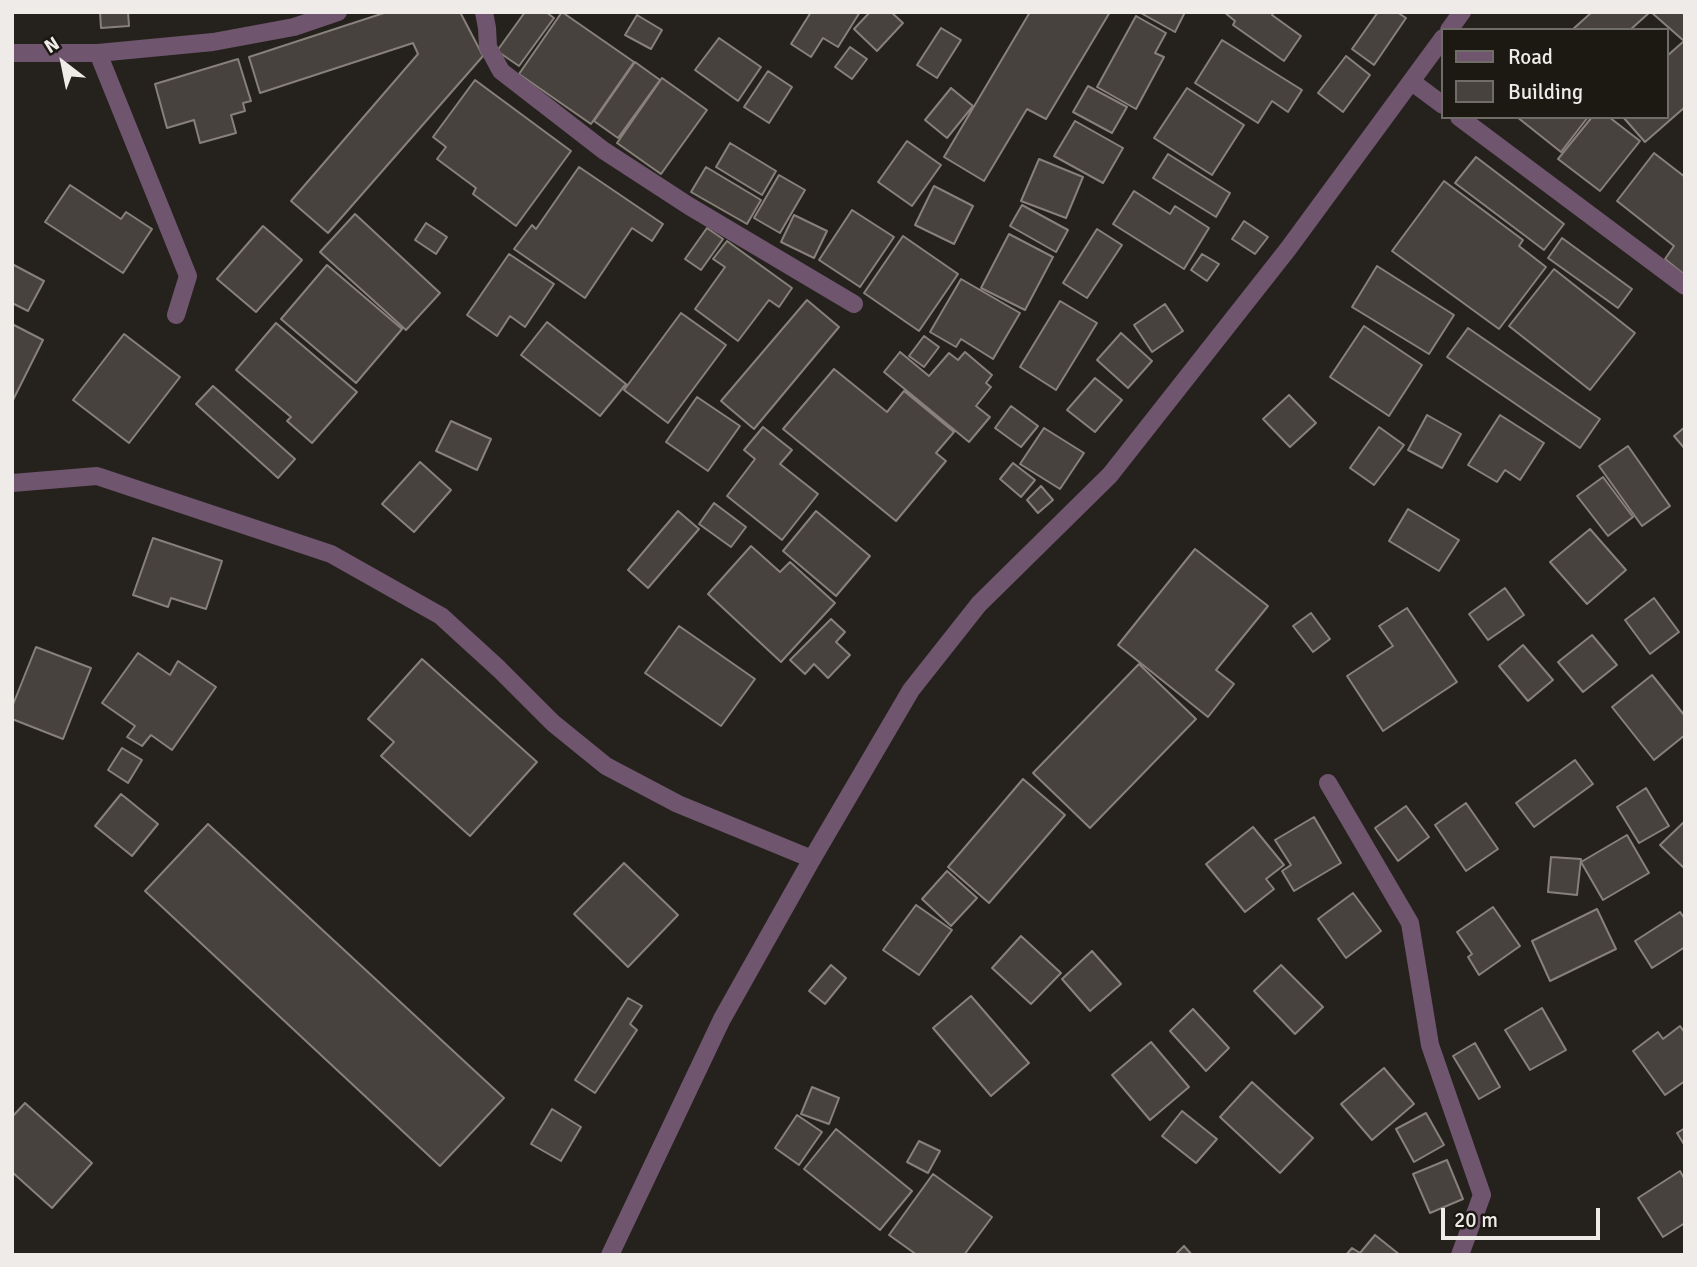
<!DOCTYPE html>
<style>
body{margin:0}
#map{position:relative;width:1697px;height:1267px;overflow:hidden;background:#25221d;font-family:Signika,sans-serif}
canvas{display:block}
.frame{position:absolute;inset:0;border:14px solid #eeebe8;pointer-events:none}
.legend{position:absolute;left:1441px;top:28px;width:228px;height:91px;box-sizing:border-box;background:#1c1913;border:2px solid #706d68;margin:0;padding:9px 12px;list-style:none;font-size:21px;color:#eeebe8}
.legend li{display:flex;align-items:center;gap:14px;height:35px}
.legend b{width:35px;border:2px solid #706d68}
.north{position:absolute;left:28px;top:28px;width:70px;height:70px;-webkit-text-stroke:5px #1c1913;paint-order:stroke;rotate:328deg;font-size:19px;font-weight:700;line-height:28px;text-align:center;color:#eeebe8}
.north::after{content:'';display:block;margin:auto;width:24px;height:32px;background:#eeebe8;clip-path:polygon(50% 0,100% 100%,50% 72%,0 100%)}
.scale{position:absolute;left:1441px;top:1208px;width:159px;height:32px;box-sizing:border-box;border:4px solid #eeebe8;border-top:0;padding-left:9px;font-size:21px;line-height:24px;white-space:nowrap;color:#eeebe8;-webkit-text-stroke:5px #1c1913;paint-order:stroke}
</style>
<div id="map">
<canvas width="1697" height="1267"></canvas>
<div class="frame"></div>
<ul class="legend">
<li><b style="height:9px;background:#6f556e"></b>Road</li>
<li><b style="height:19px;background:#47423d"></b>Building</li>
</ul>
<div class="north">N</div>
<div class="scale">20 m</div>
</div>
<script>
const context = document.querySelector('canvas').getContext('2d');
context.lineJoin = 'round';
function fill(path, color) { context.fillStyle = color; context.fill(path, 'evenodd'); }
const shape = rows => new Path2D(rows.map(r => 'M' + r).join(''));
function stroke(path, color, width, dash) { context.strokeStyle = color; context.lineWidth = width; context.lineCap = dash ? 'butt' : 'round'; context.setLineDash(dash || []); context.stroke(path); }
const building = shape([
 [100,12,128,12,129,26,101,28,100,12],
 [387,12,460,12,483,56,328,233,291,201,418,54,413,43,260,93,249,57,387,12],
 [525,12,546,12,554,18,519,66,497,51,525,12],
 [562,12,634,62,591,124,519,74,562,12],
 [811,12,860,12,838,47,823,38,811,57,791,44,811,12],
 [870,12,891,12,903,23,877,51,854,29,870,12],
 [1030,12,1110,12,1046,119,1027,109,984,181,944,157,1030,12],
 [1139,12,1185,12,1175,32,1139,12],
 [1224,12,1274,12,1272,15,1301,36,1284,61,1233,25,1235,21,1224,12],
 [1378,12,1397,12,1406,18,1374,65,1352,49,1378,12],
 [1592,12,1650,12,1630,30,1572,30,1592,12],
 [1651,12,1685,12,1685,107,1645,142,1623,117,1667,117,1667,56,1684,41,1651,12],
 [637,15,662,30,651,49,625,35,637,15],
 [1136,16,1166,33,1155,53,1164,57,1136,109,1097,87,1136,16],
 [941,28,961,40,937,78,917,65,941,28],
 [719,38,761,67,738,101,695,70,719,38],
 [1222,40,1302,90,1288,112,1272,101,1258,123,1195,83,1222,40],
 [850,47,867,59,852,79,835,67,850,47],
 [1346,56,1370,75,1343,112,1318,93,1346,56],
 [238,59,251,101,243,103,245,111,231,115,236,133,200,143,194,120,167,128,155,84,238,59],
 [635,62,660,80,618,138,594,121,635,62],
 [768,71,792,87,769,123,744,107,768,71],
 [662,78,707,110,661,174,617,143,662,78],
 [475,80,571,151,516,226,473,194,476,188,437,159,446,147,433,137,475,80],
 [1088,86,1127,107,1112,133,1073,112,1088,86],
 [951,88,973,106,947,138,925,120,951,88],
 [1187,88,1244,125,1212,175,1154,138,1187,88],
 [1517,117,1588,117,1561,152,1517,117],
 [1592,117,1609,117,1640,141,1600,191,1558,159,1592,117],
 [1075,121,1123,148,1103,183,1054,156,1075,121],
 [907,141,941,165,912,206,878,182,907,141],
 [730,143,776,171,762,195,716,167,730,143],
 [1654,153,1685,177,1685,275,1665,259,1674,246,1617,201,1654,153],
 [1168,154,1230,193,1216,217,1153,178,1168,154],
 [1476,157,1564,224,1544,250,1455,183,1476,157],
 [1039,159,1083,177,1066,218,1021,201,1039,159],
 [579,167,663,224,652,241,632,228,585,298,514,249,532,225,536,229,579,167],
 [706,167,761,200,747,224,691,192,706,167],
 [779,175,805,190,780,233,754,218,779,175],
 [1444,181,1523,240,1519,246,1546,267,1499,329,1392,251,1444,181],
 [70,185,121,219,126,212,152,229,123,273,45,222,70,185],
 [934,186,973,206,954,244,915,225,934,186],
 [1134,191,1170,214,1175,206,1209,228,1184,269,1113,224,1134,191],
 [1022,205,1068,230,1056,252,1010,226,1022,205],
 [852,210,894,237,860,287,819,260,852,210],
 [355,214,440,293,406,330,320,252,355,214],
 [794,215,827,231,814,258,781,242,794,215],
 [1244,221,1268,237,1255,254,1232,239,1244,221],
 [426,223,447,237,436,254,415,240,426,223],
 [263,226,302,260,256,312,217,279,263,226],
 [707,228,723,239,701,270,685,259,707,228],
 [1097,229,1122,245,1087,298,1063,283,1097,229],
 [1009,234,1053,257,1025,310,981,288,1009,234],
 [903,236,958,274,919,331,864,293,903,236],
 [1562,238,1632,289,1618,308,1548,258,1562,238],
 [727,241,792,288,779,307,769,300,738,341,695,309,725,267,713,259,727,241],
 [509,254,554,284,525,327,510,316,497,336,467,315,509,254],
 [1202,254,1219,264,1207,281,1191,270,1202,254],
 [12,264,44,281,28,311,12,303,12,264],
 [327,265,402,329,356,383,281,319,327,265],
 [1377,266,1454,315,1429,354,1352,307,1377,266],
 [1554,269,1635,333,1590,390,1509,326,1554,269],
 [961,279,1020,313,993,359,961,339,956,347,930,332,961,279],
 [807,300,839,327,754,429,721,401,807,300],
 [1060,301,1097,323,1056,390,1020,367,1060,301],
 [1165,304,1183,331,1152,352,1134,325,1165,304],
 [681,313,726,345,668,423,624,390,681,313],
 [547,322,626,384,600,416,521,355,547,322],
 [276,323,357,392,312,443,287,421,291,417,236,370,276,323],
 [12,324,43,340,12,402,12,324],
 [1364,326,1422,365,1389,416,1330,377,1364,326],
 [1468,328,1600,419,1580,448,1447,357,1468,328],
 [1121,333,1152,361,1128,388,1097,360,1121,333],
 [124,334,180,377,129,443,73,400,124,334],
 [924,336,939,347,924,367,909,356,924,336],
 [900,352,929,376,949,353,958,360,965,352,992,375,986,383,991,387,976,406,990,417,969,442,884,372,900,352],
 [834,369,887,412,904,391,954,432,936,453,946,461,896,521,783,429,834,369],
 [1095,378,1122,400,1095,432,1067,410,1095,378],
 [213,386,295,459,278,478,196,404,213,386],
 [1289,395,1316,423,1290,447,1263,419,1289,395],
 [697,397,740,426,708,471,666,442,697,397],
 [1011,406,1038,426,1021,447,995,428,1011,406],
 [1427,415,1461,434,1442,468,1408,450,1427,415],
 [1500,415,1544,443,1520,480,1505,470,1497,482,1468,465,1500,415],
 [451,421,491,439,477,470,436,451,451,421],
 [763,427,792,450,780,464,818,494,782,540,727,496,755,459,744,450,763,427],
 [1379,427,1404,445,1374,485,1350,468,1379,427],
 [1685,427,1685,449,1674,436,1685,427],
 [1044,428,1084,453,1060,489,1020,464,1044,428],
 [1628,446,1670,506,1642,526,1599,466,1628,446],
 [420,462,451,490,414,532,382,504,420,462],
 [1013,463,1035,480,1021,497,1000,479,1013,463],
 [1603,477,1633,517,1608,536,1577,496,1603,477],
 [1041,486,1053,500,1038,513,1027,500,1041,486],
 [714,503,746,527,731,547,699,524,714,503],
 [1408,509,1459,540,1439,571,1389,541,1408,509],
 [678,511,699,529,648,588,628,570,678,511],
 [816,511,870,556,836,596,783,551,816,511],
 [1590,529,1626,570,1587,604,1550,562,1590,529],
 [153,538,222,561,206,609,171,598,168,607,133,595,153,538],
 [751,546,780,572,790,562,835,603,781,662,708,594,751,546],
 [1195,549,1268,606,1216,670,1234,684,1208,717,1118,645,1195,549],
 [1505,588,1524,615,1488,640,1469,614,1505,588],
 [1654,598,1679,632,1650,654,1625,620,1654,598],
 [1407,608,1457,682,1383,731,1347,676,1393,646,1379,626,1407,608],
 [1311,613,1330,639,1313,652,1293,626,1311,613],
 [831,619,845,632,836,642,850,655,828,678,814,664,805,674,790,660,831,619],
 [679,626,755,679,721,726,645,673,679,626],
 [1592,635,1617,665,1583,692,1558,662,1592,635],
 [1523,645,1553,680,1528,701,1499,666,1523,645],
 [36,647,91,668,63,739,12,719,12,707,36,647],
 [138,653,170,675,178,661,216,687,172,750,151,735,142,746,127,737,135,726,102,703,138,653],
 [422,659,537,762,470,836,381,756,394,742,368,719,422,659],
 [1139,664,1196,719,1090,828,1033,773,1139,664],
 [1652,675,1685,716,1685,735,1654,760,1612,707,1652,675],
 [122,748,142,760,128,783,108,770,122,748],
 [1575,760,1593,784,1534,827,1516,803,1575,760],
 [1023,779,1065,815,989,903,948,867,1023,779],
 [1646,788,1669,826,1639,843,1617,807,1646,788],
 [121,794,158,824,132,856,95,826,121,794],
 [1466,803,1498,849,1466,871,1435,825,1466,803],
 [1406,806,1429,837,1398,861,1375,828,1406,806],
 [1314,817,1341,863,1294,891,1282,871,1291,865,1275,840,1314,817],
 [1685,821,1685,869,1660,845,1685,821],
 [208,824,504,1098,440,1166,145,891,208,824],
 [1253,827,1284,865,1266,879,1274,889,1245,912,1206,864,1253,827],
 [1627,835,1649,873,1603,900,1581,862,1627,835],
 [1551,857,1581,859,1577,895,1548,892,1551,857],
 [624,863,678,915,628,967,574,914,624,863],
 [947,871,977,898,951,926,922,899,947,871],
 [1353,893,1381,931,1346,958,1318,919,1353,893],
 [916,905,952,930,919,975,883,950,916,905],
 [1493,907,1520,946,1479,975,1468,957,1472,954,1457,932,1493,907],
 [1597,909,1616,949,1550,981,1532,941,1597,909],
 [1680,912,1685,919,1685,947,1652,968,1635,941,1680,912],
 [1021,936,1061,973,1031,1004,992,968,1021,936],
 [1092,951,1121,984,1090,1011,1062,979,1092,951],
 [831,965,846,978,825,1004,809,991,831,965],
 [1281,965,1323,1007,1295,1034,1254,991,1281,965],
 [971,996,1029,1063,991,1096,933,1028,971,996],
 [628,998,642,1006,630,1024,637,1030,595,1093,575,1080,628,998],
 [1542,1008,1566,1050,1530,1070,1505,1030,1542,1008],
 [1193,1009,1229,1048,1206,1071,1170,1031,1193,1009],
 [1680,1026,1685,1033,1685,1081,1665,1095,1633,1051,1658,1032,1663,1039,1680,1026],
 [1151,1042,1189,1087,1150,1120,1112,1075,1151,1042],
 [1475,1043,1500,1087,1479,1099,1453,1056,1475,1043],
 [1384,1068,1414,1104,1372,1140,1341,1104,1384,1068],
 [1252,1082,1313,1138,1280,1173,1220,1117,1252,1082],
 [812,1087,839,1098,829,1124,801,1114,812,1087],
 [25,1103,92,1163,52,1208,12,1172,12,1117,25,1103],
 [552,1109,581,1127,561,1161,531,1144,552,1109],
 [1182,1111,1217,1139,1196,1163,1162,1136,1182,1111],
 [1426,1113,1444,1145,1414,1162,1396,1129,1426,1113],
 [797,1115,822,1132,799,1165,775,1148,797,1115],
 [1685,1128,1685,1146,1677,1133,1685,1128],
 [836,1129,912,1191,880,1230,804,1169,836,1129],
 [919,1141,940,1151,928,1173,907,1162,919,1141],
 [1447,1160,1463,1199,1430,1213,1413,1174,1447,1160],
 [1680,1171,1685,1180,1685,1223,1663,1237,1638,1198,1680,1171],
 [933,1174,992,1217,964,1255,917,1255,889,1235,933,1174],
 [1375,1235,1400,1255,1346,1255,1352,1248,1360,1253,1375,1235],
 [1184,1246,1192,1255,1175,1255,1184,1246]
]);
const minor = shape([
 [484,12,487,28,488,47,501,71,603,150,689,206,854,304],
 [12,53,98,53,213,42,294,27,338,12],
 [98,53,188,276,176,315],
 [1412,82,1443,105],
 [1459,117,1685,286],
 [12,483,97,476,331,554,441,616,499,669,553,723,606,766,678,804,812,859],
 [1328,783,1410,923,1430,1045,1482,1195,1460,1255]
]);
const tertiary = shape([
 [1449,30,1462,12],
 [610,1255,722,1019,812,859,911,690,979,604,1110,475,1288,249,1443,38]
]);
fill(building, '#47423d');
stroke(building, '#87807b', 2);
stroke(minor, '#6f556e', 18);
stroke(tertiary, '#6f556e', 18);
</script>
